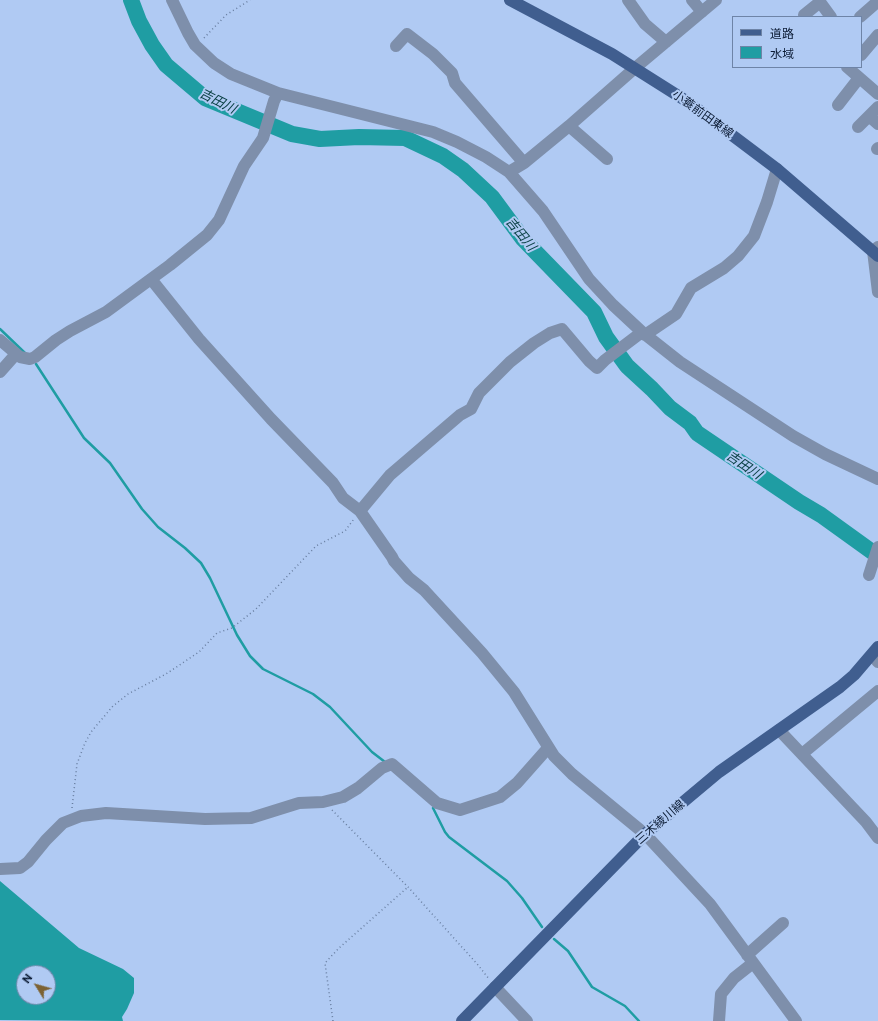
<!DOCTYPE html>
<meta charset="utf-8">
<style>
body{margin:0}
#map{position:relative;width:878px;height:1021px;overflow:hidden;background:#b0caf3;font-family:Commissioner,"Noto Sans JP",sans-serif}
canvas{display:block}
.legend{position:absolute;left:732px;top:16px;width:130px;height:52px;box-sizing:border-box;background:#b0caf3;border:1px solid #6e84a7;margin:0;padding:5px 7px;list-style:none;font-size:12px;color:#0b1b34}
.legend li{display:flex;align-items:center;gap:8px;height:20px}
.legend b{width:20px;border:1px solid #6e84a7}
.north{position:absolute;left:16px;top:965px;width:40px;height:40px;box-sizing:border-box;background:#b0caf3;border:1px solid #6e84a7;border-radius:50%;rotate:307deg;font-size:11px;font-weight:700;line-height:16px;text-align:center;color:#0b1b34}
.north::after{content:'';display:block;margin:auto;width:14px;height:18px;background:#7c6233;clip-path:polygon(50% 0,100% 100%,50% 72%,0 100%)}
</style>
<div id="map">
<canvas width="878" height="1021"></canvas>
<ul class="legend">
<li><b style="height:5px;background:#405e8f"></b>道路</li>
<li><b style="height:11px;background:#1f9da3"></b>水域</li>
</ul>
<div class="north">N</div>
</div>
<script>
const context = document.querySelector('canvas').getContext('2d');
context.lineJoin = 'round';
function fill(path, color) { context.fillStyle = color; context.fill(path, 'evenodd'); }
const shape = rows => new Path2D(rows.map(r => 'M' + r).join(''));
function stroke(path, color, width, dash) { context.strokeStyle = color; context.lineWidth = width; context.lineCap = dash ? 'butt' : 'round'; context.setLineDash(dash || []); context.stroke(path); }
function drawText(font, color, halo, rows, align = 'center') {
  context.font = font + ' Commissioner,"Noto Sans JP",sans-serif'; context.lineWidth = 4; context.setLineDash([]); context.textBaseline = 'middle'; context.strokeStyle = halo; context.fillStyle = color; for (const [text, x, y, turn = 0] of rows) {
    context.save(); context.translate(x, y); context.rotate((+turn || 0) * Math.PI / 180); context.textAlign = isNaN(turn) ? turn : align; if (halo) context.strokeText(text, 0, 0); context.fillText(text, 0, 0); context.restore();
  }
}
const water = shape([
 [0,881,79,948,123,969,134,978,134,993,127,1009,122,1017,123,1021,0,1020],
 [24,973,48,973,48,997,24,997]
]);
const stream = shape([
 [0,329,25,353],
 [36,364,84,438,110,463,142,509,158,527,185,548,201,563,210,578,237,635,250,656,263,669,313,694,330,707,372,752,385,762],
 [433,808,445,832,449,837,507,881,522,898,542,927],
 [554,939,568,951,592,987,625,1006,639,1021]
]);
const river = shape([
 [131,0,139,21,152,45,166,65,205,98,292,134,320,139,359,137,405,138,443,156,463,170,492,197,523,239,594,312,606,337,627,366,652,389,670,408,690,423,697,433,799,502,821,515,878,556]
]);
const path = shape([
 [204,38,226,15,250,0],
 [72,808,77,764,85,743,91,732,113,706,128,694,166,674,199,652,217,633,232,628,256,609,316,546,345,531,354,519],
 [332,810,408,887,478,965,489,979],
 [333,1021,325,963,339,948,408,887]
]);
const minor = shape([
 [172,0,188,33,195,45,214,63,231,74,278,93,433,132,457,142,486,157,509,172,543,211,589,279,613,305,642,332,680,362,793,436,825,454,878,479],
 [628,0,645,24,666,42],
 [692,0,702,12],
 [804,15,820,2,831,17],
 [860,17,876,3],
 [396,46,407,34,433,54,452,73,455,83,524,163],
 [861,55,878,35],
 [847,67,878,94],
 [838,105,859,78],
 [869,116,878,124],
 [569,126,607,159],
 [858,127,878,107],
 [877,149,878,148],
 [509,172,524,163,569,126,635,68,716,0],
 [878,247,873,251,878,292],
 [151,279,199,339,271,419,333,483,343,498,360,511,392,557,394,561,409,578,424,590,482,653,514,692,554,756,572,774,645,834,710,904,796,1021],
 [645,335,676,314,691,288,724,268,738,256,754,236,767,202,777,169],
 [0,340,20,357,30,359,35,357,56,340,70,331,106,312,170,265,207,235,219,220,244,166,263,138,274,101,278,93],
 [0,372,16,354],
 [360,511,390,475,460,415,471,409,479,393,510,362,534,343,550,333,562,329,589,361,597,368,605,360,642,332],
 [869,575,878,547],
 [872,655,878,662],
 [779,730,866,822,878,838],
 [802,754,878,691],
 [0,869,20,868,28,862,46,840,63,823,81,816,106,813,205,819,251,818,299,803,323,802,343,797,358,788,382,768,392,764,437,803,460,810,500,797,517,783,548,748],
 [747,955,783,923],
 [495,987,527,1021],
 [719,1021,721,994,734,978,753,963]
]);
const major = shape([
 [510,0,612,54,688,102,777,169,878,256],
 [462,1021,645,834,719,772,840,687,854,675,878,647]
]);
const streetNames = [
 ["小蓑前田東線",703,114,36],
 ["三木綾川線",660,822,-41]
];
const waterNames = [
 ["吉田川",218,101,27],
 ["吉田川",521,234,50],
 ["吉田川",744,465,34]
];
fill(water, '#1f9da3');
stroke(stream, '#1f9da3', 2.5);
stroke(river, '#1f9da3', 16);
stroke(path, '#687ea0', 1.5, [1, 3]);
stroke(minor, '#7e8fab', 12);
stroke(major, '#405e8f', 12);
drawText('12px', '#0b1b34', '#b0caf3', streetNames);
drawText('italic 13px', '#063d40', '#b0caf3', waterNames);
</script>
